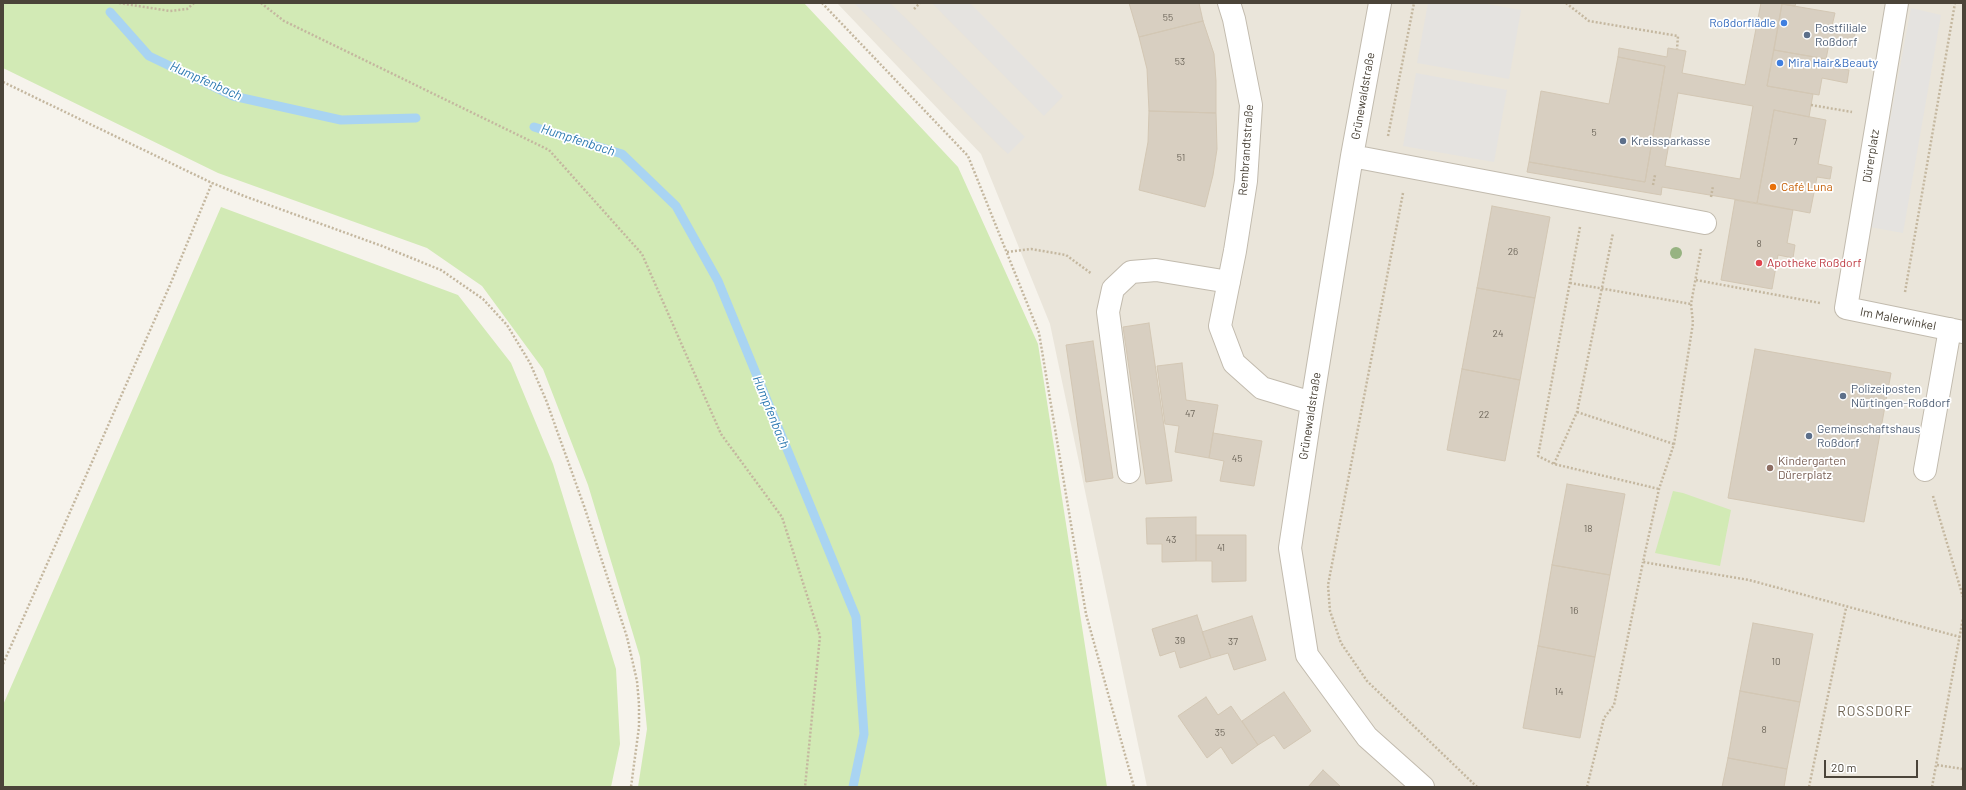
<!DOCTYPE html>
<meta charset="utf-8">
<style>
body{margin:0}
#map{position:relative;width:1966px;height:790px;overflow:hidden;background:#f6f3ec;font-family:Barlow,sans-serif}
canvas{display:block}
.frame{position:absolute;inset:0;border:4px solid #4b4439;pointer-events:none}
.scale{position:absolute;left:1824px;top:760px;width:94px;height:18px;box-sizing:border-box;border:2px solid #4b4439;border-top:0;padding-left:5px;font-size:12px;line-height:14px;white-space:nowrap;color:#4b4439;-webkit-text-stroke:3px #fff;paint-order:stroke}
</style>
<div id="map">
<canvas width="1966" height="790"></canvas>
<div class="frame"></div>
<div class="scale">20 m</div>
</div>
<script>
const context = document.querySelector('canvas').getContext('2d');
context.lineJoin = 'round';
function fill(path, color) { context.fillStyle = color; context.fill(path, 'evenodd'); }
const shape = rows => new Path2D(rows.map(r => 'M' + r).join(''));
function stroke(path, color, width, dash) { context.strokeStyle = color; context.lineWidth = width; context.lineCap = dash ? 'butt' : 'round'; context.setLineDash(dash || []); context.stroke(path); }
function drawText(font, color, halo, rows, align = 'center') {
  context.font = font + ' Barlow,sans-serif'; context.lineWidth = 3.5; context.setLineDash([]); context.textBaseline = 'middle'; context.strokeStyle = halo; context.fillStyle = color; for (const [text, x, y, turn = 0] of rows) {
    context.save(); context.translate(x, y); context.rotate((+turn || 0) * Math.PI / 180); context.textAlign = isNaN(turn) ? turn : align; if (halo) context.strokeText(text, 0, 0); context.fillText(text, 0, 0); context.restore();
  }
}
const residential = shape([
 [837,3,1963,3,1963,787,1147,787,1050,324,981,154]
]);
const green = shape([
 [3,3,804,3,958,167,1038,344,1107,787,638,787,647,729,640,657,588,485,543,369,482,286,427,248,218,173,3,68],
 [221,207,458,295,511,363,553,464,616,669,620,744,611,787,3,787,3,705],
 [1673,491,1683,493,1731,510,1720,566,1655,553]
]);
const parking = shape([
 [854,3,890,3,1025,137,1008,154],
 [932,3,970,3,1063,96,1044,116],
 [1428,3,1481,3,1521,10,1509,79,1417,63],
 [1911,8,1941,15,1903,233,1870,227],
 [1416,73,1507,90,1494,162,1403,146]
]);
const stream = shape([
 [110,12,149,56,233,96,341,120,416,118],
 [534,127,622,154,676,206,718,281,856,617,864,734,853,787]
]);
const building = shape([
 [1129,3,1199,3,1203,21,1139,37,1129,3],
 [1761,3,1796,3,1795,6,1782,4,1767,86,1813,94,1809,117,1774,110,1757,203,1662,187,1661,195,1527,172,1529,162,1645,182,1665,66,1618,57,1619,48,1667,57,1668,48,1686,51,1682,73,1745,85,1761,3],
 [1678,93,1753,106,1740,179,1665,166,1678,93],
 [1782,4,1835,13,1831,30,1855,34,1852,48,1829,44,1826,59,1774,50,1782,4],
 [1203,21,1214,54,1216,81,1216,113,1149,111,1147,69,1139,37,1203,21],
 [1774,50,1826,59,1825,66,1849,70,1847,83,1822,78,1819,95,1767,86,1774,50],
 [1618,57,1665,66,1645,182,1529,162,1541,91,1609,104,1618,57],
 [1774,110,1826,120,1818,164,1832,167,1830,179,1817,177,1810,213,1757,203,1774,110],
 [1149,111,1216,113,1217,149,1213,175,1205,207,1139,190,1148,142,1149,111],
 [1735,200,1793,210,1787,243,1795,245,1793,258,1778,255,1772,289,1721,280,1735,200],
 [1492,206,1550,217,1535,298,1477,288,1492,206],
 [1477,288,1535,298,1520,380,1462,369,1477,288],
 [1149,323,1172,481,1146,484,1123,327,1149,323],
 [1093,341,1113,478,1086,482,1066,345,1093,341],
 [1755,349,1891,373,1864,522,1728,498,1755,349],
 [1182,363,1186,400,1218,405,1209,458,1175,452,1179,426,1165,424,1157,366,1182,363],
 [1462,369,1520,380,1505,461,1447,450,1462,369],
 [1213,433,1262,441,1254,486,1220,481,1224,461,1209,458,1213,433],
 [1567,484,1625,494,1610,575,1552,565,1567,484],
 [1196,517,1196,561,1162,562,1162,544,1147,544,1146,518,1196,517],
 [1196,535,1246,535,1246,581,1212,582,1212,561,1196,561,1196,535],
 [1552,565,1610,575,1595,657,1538,646,1552,565],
 [1197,615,1211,658,1180,668,1175,651,1160,656,1152,629,1197,615],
 [1252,616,1266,660,1234,670,1228,653,1211,658,1202,632,1252,616],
 [1753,623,1813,634,1800,702,1740,691,1753,623],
 [1538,646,1595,657,1580,738,1523,728,1538,646],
 [1740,691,1800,702,1787,769,1728,758,1740,691],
 [1284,692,1311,731,1284,749,1274,735,1258,745,1242,721,1284,692],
 [1206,697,1218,715,1231,706,1258,745,1232,764,1221,747,1207,758,1178,716,1206,697],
 [1728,758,1787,769,1784,787,1722,787,1728,758],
 [1323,770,1341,787,1308,787,1323,770]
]);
const path = shape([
 [119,3,170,11,187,9,194,3],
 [261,3,284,21,549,150,642,254,721,434,782,517,820,636,805,787],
 [822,3,968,156,1039,333,1086,614,1134,787],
 [1566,3,1589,21,1678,36,1677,49],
 [914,9,920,3],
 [3,82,212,183,244,196,382,246,441,270,483,299,507,325,530,363,546,400,584,506,627,637,637,681,639,704,639,727,631,787],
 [1811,105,1852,112],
 [1388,136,1414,3],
 [1653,185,1655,175],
 [1403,193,1328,585,1330,611,1341,643,1367,681,1477,787],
 [1711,197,1713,186],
 [1580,227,1538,456,1554,464,1659,489],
 [1701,249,1691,304,1693,323,1674,444,1659,489,1643,562,1749,580,1960,637],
 [1007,252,1031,249,1066,255,1092,274],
 [1696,280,1820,303],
 [1570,283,1691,304],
 [1905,292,1955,3],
 [1577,412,1674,444],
 [1554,464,1577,412,1613,233],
 [1933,496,1963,597],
 [3,664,170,285,212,183],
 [1937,765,1963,769],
 [1587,787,1604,718,1614,705,1643,562],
 [1809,787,1846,608],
 [1932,787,1963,618]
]);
const minor = shape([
 [1229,3,1234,19,1251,105,1246,181,1235,251,1220,326,1234,363,1262,388,1312,403],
 [1380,3,1352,156,1312,403,1290,548,1307,655,1367,737,1423,787],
 [1897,3,1846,308,1963,332],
 [1352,156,1705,223],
 [1925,470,1950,329],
 [1129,472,1108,312,1113,289,1131,272,1156,270,1229,282]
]);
const trees = [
 [1676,253]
];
const markers = [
 [1784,23,4,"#3f7fe0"],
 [1807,35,4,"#5c6f8a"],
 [1780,63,4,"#3f7fe0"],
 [1623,141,4,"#5c6f8a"],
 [1773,187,4,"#e8710a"],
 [1759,263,4,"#e0444e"],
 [1843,396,4,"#5c6f8a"],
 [1809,436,4,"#5c6f8a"],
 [1770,468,4,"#8d6e63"]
];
const numberNames = [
 ["55",1168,18],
 ["53",1180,62],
 ["5",1594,133],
 ["7",1795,142],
 ["51",1181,158],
 ["8",1759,244],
 ["26",1513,252],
 ["24",1498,334],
 ["47",1190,414],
 ["22",1484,415],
 ["45",1237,459],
 ["18",1588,529],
 ["43",1171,540],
 ["41",1221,548],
 ["16",1574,611],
 ["39",1180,641],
 ["37",1233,642],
 ["10",1776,662],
 ["14",1559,692],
 ["8",1764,730],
 ["35",1220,733]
];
const shopNames = [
 ["Roßdorflädle",1776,23],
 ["Mira Hair&Beauty",1788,63,"left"]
];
const serviceNames = [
 ["Postfiliale",1815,28],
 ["Roßdorf",1815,42],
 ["Kreissparkasse",1631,141],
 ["Polizeiposten",1851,389],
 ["Nürtingen-Roßdorf",1851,403],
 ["Gemeinschaftshaus",1817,429],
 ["Roßdorf",1817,443]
];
const streetNames = [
 ["Grünewaldstraße",1363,96,-80],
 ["Rembrandtstraße",1246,150,-86],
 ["Dürerplatz",1871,156,-81],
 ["Im Malerwinkel",1898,319,11],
 ["Grünewaldstraße",1310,416,-81]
];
const foodNames = [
 ["Café Luna",1781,187]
];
const healthNames = [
 ["Apotheke Roßdorf",1767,263]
];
const educationNames = [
 ["Kindergarten",1778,461],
 ["Dürerplatz",1778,475]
];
const waterNames = [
 ["Humpfenbach",206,81,24],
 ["Humpfenbach",578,140,18],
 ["Humpfenbach",771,412,68]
];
const quarterNames = [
 ["ROSSDORF",1875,711]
];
fill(residential, '#eae5da');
fill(green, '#d2eab5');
fill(parking, '#e5e3e0');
stroke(stream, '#a9d4f2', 9);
fill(building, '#d8cfc1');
stroke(building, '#d3c7b4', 1);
stroke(minor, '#c2bbae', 24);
stroke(path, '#c4b79f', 2.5, [2, 2]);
stroke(minor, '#fff', 22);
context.fillStyle = '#97b381';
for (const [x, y] of trees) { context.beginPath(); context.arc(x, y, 6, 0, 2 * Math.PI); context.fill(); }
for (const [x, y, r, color] of markers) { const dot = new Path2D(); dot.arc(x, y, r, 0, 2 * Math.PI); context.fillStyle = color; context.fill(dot); stroke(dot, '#fff', 1.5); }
drawText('10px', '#6e675b', null, numberNames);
drawText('12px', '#366cbe', '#fff', shopNames, 'right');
drawText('12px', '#4e5e75', '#fff', serviceNames, 'left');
drawText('12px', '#4b4439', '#fff', streetNames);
drawText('12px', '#c56008', '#fff', foodNames, 'left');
drawText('12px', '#be3a42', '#fff', healthNames, 'left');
drawText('12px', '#785e54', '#fff', educationNames, 'left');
drawText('italic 13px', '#2e7ab2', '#fff', waterNames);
context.letterSpacing = '1px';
drawText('14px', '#6e6250', '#fff', quarterNames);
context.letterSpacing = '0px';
</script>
